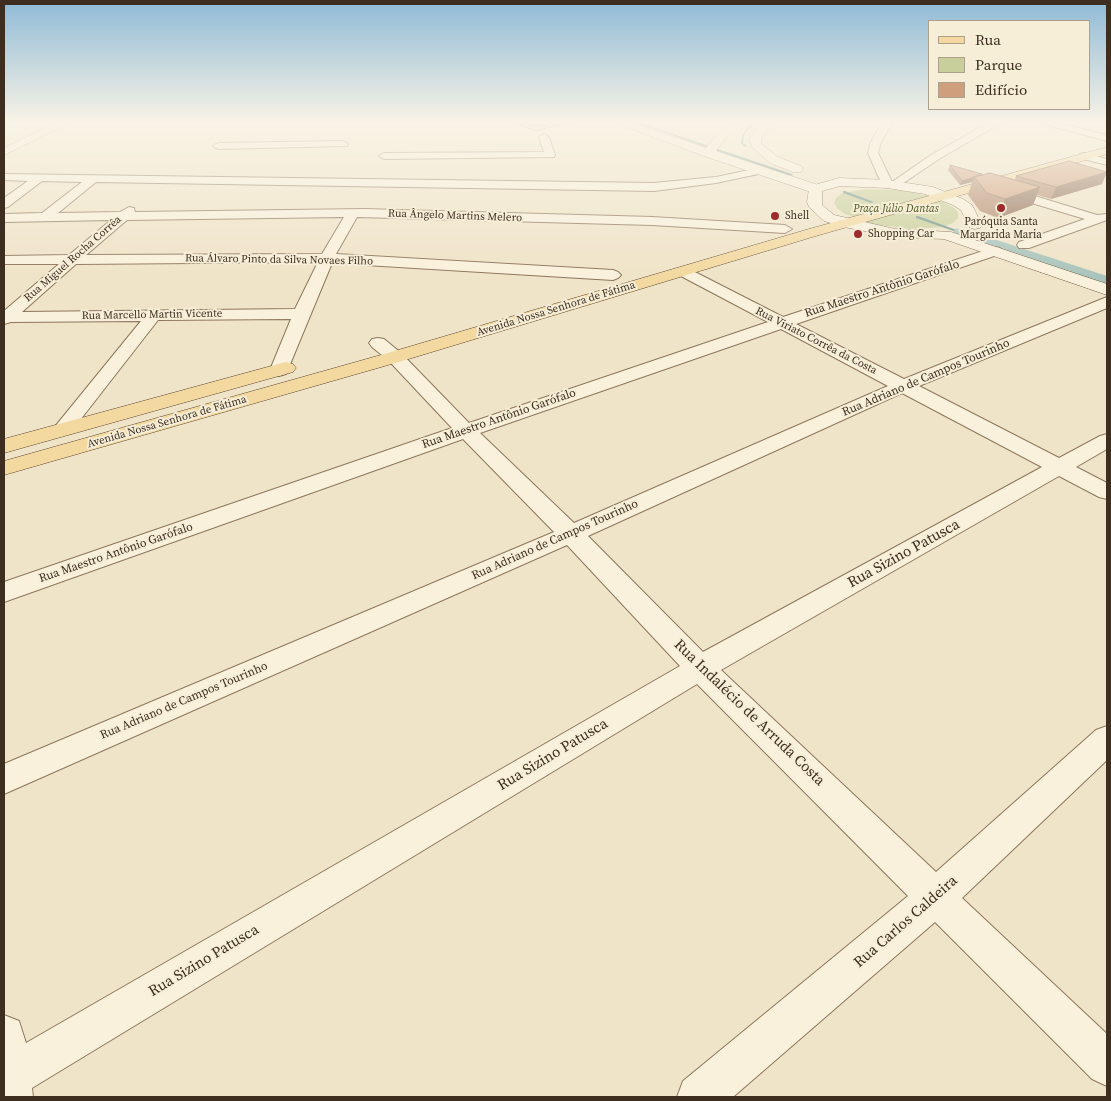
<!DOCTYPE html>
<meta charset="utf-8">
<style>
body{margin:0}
#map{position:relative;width:1111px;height:1101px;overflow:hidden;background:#f0e4c8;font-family:"Source Serif 4",serif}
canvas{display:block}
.frame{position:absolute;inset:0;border:5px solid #3d2e20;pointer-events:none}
.legend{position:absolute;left:928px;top:20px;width:162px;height:90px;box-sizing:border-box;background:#f7eed8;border:1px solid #ada18e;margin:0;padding:6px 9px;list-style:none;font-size:15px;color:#3d2e20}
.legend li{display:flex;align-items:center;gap:10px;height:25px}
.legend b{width:25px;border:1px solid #ada18e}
</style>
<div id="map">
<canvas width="1111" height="1101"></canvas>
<div class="frame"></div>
<ul class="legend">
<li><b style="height:6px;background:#f3d9a0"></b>Rua</li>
<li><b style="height:14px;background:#c9cf9b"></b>Parque</li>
<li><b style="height:14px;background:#cf9f7d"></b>Edifício</li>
</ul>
</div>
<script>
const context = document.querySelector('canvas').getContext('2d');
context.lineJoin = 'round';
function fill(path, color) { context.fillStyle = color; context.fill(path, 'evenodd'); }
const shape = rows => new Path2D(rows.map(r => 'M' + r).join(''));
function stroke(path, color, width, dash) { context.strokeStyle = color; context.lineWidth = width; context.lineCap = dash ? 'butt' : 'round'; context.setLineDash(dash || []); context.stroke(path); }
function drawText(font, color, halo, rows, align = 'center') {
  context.font = font + ' "Source Serif 4",serif'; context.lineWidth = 4; context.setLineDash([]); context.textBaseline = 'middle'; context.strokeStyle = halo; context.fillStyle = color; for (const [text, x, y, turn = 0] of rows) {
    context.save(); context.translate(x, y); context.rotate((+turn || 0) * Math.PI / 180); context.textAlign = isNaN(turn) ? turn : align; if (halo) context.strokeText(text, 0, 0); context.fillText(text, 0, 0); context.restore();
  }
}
const green = shape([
 [866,189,898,190,931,196,953,207,958,212,958,218,953,223,943,227,910,229,873,224,845,214,837,208,834,203,836,198,842,193]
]);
const stream = shape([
 [641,123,792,174,793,175,790,176,636,123,641,123],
 [751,123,754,123,744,135,743,143,747,146,745,147,741,143,742,135,751,123],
 [843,191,845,191,874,202,871,203,843,193,843,191],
 [916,216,918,216,962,232,959,233,916,218,916,216]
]);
const canal = shape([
 [960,228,1107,276,1107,286,955,235,953,232,955,229,960,228]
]);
const service = shape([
 [518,123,525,123,535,127,570,123,535,130,518,123]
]);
const minor = shape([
 [882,123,892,123,881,142,878,153,892,182,931,155,988,123,1001,123,939,159,896,188,883,187,868,153,871,142,882,123],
 [1040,123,1058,123,1107,135,1107,141,1040,123],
 [544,134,549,137,555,155,554,157,384,159,379,156,384,153,544,152,539,137,544,134],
 [343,141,348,144,347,146,218,149,213,146,218,143,343,141],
 [1084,153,1107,159,1107,165,1080,158,1079,156,1080,154,1084,153],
 [759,168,765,171,763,173,716,183,654,191,96,182,58,213,120,212,129,207,134,208,135,212,365,209,652,217,785,225,792,229,785,233,652,225,357,217,336,254,613,270,618,272,621,275,618,278,613,280,332,263,286,374,279,376,272,374,270,370,291,319,158,320,70,433,63,435,56,433,53,429,141,321,11,322,4,324,4,311,59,264,4,264,4,256,69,255,111,220,4,222,4,214,42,213,82,182,42,181,8,207,4,208,4,198,28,181,4,180,4,174,654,183,716,177,759,168],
 [344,217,322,254,86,255,127,220,344,217],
 [318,262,295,309,22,312,76,264,318,262],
 [1002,186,1097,215,1107,214,1107,220,1029,248,1019,248,1017,245,1019,242,1085,219,998,193,996,190,998,187,1002,186],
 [995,247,1000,248,1002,251,1000,254,796,324,904,379,1107,297,1107,308,919,386,1059,458,1100,436,1107,434,1107,449,1076,467,1107,483,1107,499,1099,497,1059,476,721,670,936,872,1096,730,1107,726,1107,760,962,898,1107,1034,1107,1086,1092,1079,935,922,733,1097,677,1097,683,1081,908,896,697,684,32,1088,33,1097,4,1097,4,1015,19,1021,26,1043,680,666,567,545,4,794,4,764,554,532,463,439,4,602,4,582,452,428,389,361,372,347,369,343,372,339,378,338,384,339,401,353,469,423,768,322,679,275,677,272,679,269,689,269,783,317,995,247],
 [781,329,888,386,574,523,480,433,781,329],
 [902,393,1042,467,703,652,588,536,902,393]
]);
const tertiary = shape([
 [55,123,69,123,4,155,4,148,55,123],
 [616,123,632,123,706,148,715,137,730,123,742,123,723,141,716,151,821,186,823,189,821,192,811,192,704,156,616,123],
 [762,123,773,123,761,139,761,144,778,157,801,166,803,169,801,172,793,172,770,163,752,147,749,139,762,123]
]);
const secondary = shape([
 [839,178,887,180,933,187,963,199,972,205,982,225,980,228,975,229,970,228,961,210,953,205,925,194,887,188,840,186,822,191,822,205,834,215,895,229,951,232,1107,284,1107,295,944,239,895,237,844,227,824,221,809,207,807,202,809,189,811,186,839,178]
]);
const primary = shape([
 [1107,147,1107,154,819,235,402,361,4,475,4,461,388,353,809,229,1107,147],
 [286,362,293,364,296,368,293,372,4,453,4,439,286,362]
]);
const wall = shape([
 [950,165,982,175,1015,180,1016,176,1102,184,1051,199,1037,195,1033,205,998,218,980,211,968,195,972,182,960,185,948,170]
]);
const shadedWall = shape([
 [1107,172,1102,184,1051,199,1056,187],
 [974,178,972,182,960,185,962,181],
 [1040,187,1033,205,998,218,1005,199]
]);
const building = shape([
 [1069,161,1107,172,1056,187,1016,176,1069,161],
 [950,165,982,174,962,181,950,165],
 [990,173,1040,187,1005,199,987,193,974,177,990,173]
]);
const markers = [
 [1001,208,5,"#9e2a2b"],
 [775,216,5,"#9e2a2b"],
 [858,234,5,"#9e2a2b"]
];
const farParknames = [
 ["Praça Júlio Dantas",896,209]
];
const farStreetnames = [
 ["Rua Ângelo Martins Melero",455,216,2],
 ["Rua Miguel Rocha Corrêa",73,259,-41],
 ["Rua Álvaro Pinto da Silva Novaes Filho",279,260,1],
 ["Avenida Nossa Senhora de Fátima",556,309,-17],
 ["Rua Marcello Martin Vicente",152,315,-1],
 ["Rua Viriato Corrêa da Costa",816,341,27],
 ["Avenida Nossa Senhora de Fátima",167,422,-16]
];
const farPoinames = [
 ["Shell",785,216],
 ["Paróquia Santa",1001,222,"center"],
 ["Margarida Maria",1001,235,"center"],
 ["Shopping Car",868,234]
];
const streetNames = [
 ["Rua Maestro Antônio Garófalo",882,289,-18],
 ["Rua Adriano de Campos Tourinho",926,378,-23],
 ["Rua Maestro Antônio Garófalo",499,419,-19],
 ["Rua Adriano de Campos Tourinho",555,540,-24],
 ["Rua Maestro Antônio Garófalo",116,553,-19],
 ["Rua Adriano de Campos Tourinho",184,701,-23]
];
const nearStreetnames = [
 ["Rua Sizino Patusca",904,554,-29],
 ["Rua Indalécio de Arruda Costa",749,713,44],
 ["Rua Sizino Patusca",553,755,-31],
 ["Rua Carlos Caldeira",906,922,-41],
 ["Rua Sizino Patusca",204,961,-31]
];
fill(green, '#c9cf9b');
fill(stream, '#6f938a');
fill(canal, '#a9c4bc');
stroke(service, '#8d765c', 2);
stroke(minor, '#8d765c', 2);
stroke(tertiary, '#8d765c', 1);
stroke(secondary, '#6f573f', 1);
stroke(primary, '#5b4430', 1);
fill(service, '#faf1dc');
fill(minor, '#faf1dc');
fill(tertiary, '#faf1dc');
fill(secondary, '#faf1dc');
fill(primary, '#f3d9a0');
fill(wall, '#b2896c');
fill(shadedWall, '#916f58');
fill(building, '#cf9f7d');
stroke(building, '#916f58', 1);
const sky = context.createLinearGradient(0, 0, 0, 277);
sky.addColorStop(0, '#8fbad6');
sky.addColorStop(0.44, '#f8f3e6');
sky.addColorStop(1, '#f8f3e600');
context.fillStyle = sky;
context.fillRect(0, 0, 1111, 277);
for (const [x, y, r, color] of markers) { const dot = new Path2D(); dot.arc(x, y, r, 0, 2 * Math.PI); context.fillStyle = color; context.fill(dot); stroke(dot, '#f7eed8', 2); }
drawText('italic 11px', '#4d5a26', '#f7eed8', farParknames);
drawText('11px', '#3d2e20', '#f7eed8', farStreetnames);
drawText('11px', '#3d2e20', '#f7eed8', farPoinames, 'left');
drawText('12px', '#3d2e20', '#f7eed8', streetNames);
drawText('15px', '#3d2e20', '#f7eed8', nearStreetnames);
</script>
